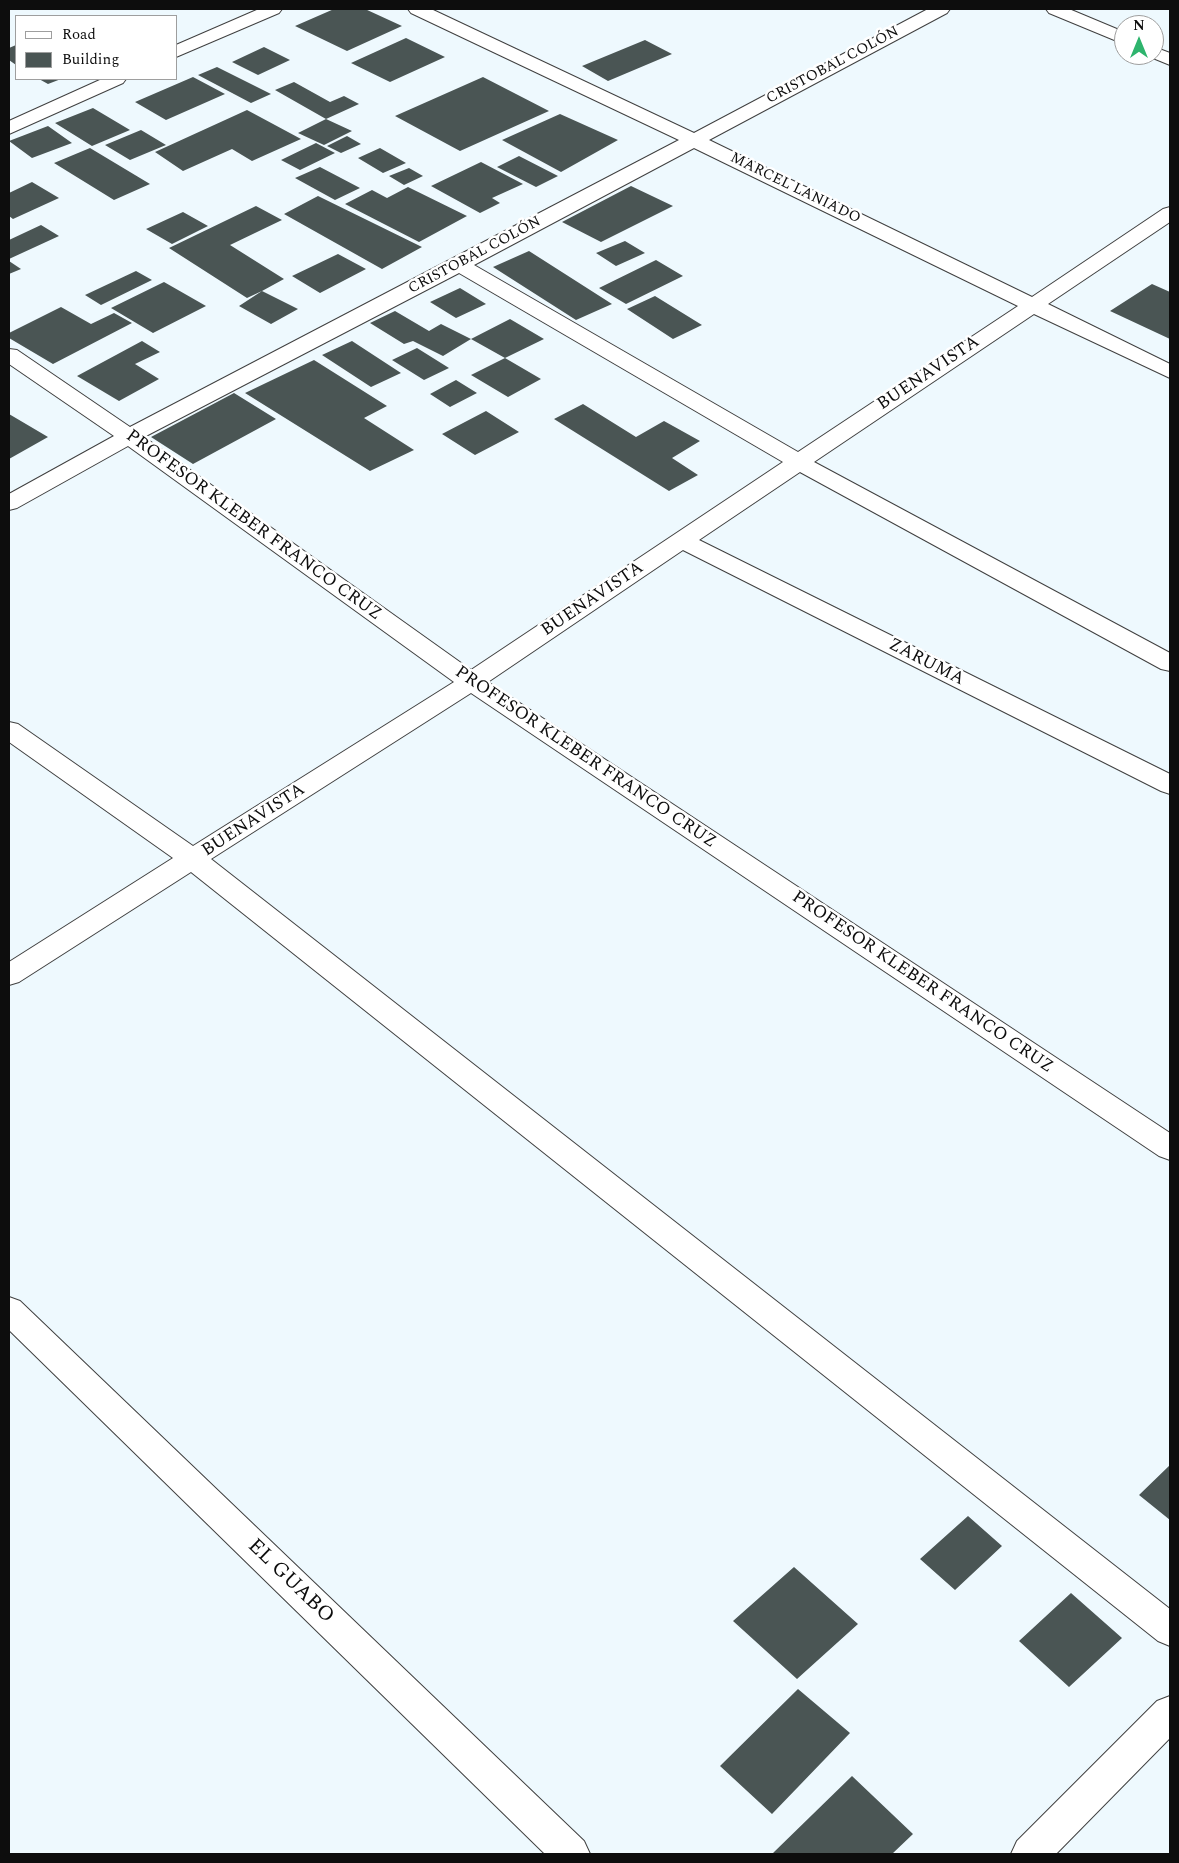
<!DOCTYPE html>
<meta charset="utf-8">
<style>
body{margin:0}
#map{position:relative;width:1179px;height:1863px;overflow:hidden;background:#eef9fe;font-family:Spectral,serif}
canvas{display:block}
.frame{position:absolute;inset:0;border:10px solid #0d0d0d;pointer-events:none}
.legend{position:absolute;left:15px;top:15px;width:162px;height:65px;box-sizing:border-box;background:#fff;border:1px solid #9e9e9e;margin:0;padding:6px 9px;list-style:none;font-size:15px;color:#0d0d0d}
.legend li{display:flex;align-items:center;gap:10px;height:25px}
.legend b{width:25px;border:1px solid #9e9e9e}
.north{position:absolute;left:1114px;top:15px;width:50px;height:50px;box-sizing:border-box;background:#fff;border:1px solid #9e9e9e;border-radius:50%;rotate:0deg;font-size:14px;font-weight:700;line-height:20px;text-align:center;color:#0d0d0d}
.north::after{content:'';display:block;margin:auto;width:18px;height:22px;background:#2eb46d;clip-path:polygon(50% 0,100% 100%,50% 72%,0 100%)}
</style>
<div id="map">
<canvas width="1179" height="1863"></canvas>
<div class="frame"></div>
<ul class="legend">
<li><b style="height:6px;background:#fff"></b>Road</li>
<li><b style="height:14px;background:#4a5554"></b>Building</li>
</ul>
<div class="north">N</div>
</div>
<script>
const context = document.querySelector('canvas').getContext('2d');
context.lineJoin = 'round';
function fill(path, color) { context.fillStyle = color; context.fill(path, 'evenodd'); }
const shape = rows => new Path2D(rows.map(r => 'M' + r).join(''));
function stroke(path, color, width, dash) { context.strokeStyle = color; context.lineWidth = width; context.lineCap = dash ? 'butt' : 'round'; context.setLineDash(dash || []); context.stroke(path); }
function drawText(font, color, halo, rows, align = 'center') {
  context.font = font + ' Spectral,serif'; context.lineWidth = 5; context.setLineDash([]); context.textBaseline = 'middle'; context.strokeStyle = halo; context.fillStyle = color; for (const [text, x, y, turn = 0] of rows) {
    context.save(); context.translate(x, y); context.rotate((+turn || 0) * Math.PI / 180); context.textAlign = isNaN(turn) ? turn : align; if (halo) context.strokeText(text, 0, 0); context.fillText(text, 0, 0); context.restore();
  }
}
const building = shape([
 [334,9,365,9,402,26,347,51,295,26],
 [406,38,445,57,390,82,351,63],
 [645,40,672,54,608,81,582,66],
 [16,45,16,65,9,60,9,48],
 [264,47,290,60,258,75,232,62],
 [217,67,271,94,251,103,198,75],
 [193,77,225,94,166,120,135,102],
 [483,77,549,111,460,151,395,116],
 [39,79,61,79,48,84],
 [294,82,330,102,344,96,359,104,326,119,275,90],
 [93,108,130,130,92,146,55,123],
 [247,110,301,139,252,161,232,149,183,171,155,152],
 [560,114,618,140,561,172,502,140],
 [326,119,352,131,324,145,298,133],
 [48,126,72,143,32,158,9,141],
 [141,130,166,145,130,160,105,145],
 [347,136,361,144,341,153,327,146],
 [316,143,335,153,300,170,281,160],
 [90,148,150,184,114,200,54,163],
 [380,148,406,163,383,173,358,158],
 [519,156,558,176,536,187,497,167],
 [481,162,523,184,492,198,500,203,480,213,431,186],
 [320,167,360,188,335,200,295,178],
 [409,168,423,176,404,185,389,176],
 [32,182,59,198,13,219,9,216,9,193],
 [631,186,673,206,601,242,562,222],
 [408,187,467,216,419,242,345,204,372,190,387,198],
 [318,196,422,247,382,269,284,214],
 [256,206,282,220,230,245,284,279,262,291,247,298,169,248],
 [183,212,208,226,172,244,146,229],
 [41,225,59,236,9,259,9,240],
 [625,241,645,253,616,266,596,253],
 [529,251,612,304,576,320,493,267],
 [338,254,366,269,320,293,292,276],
 [656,260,683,276,626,304,599,288],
 [9,261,21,269,9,274],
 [136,271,152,280,101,305,85,295],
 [164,282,206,306,153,333,111,308],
 [1152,284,1170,292,1170,339,1110,311],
 [460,288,486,304,456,318,430,302],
 [262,291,298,309,271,324,239,306],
 [655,296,702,325,673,339,627,309],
 [61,307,91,324,114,313,132,323,53,364,9,338,9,333],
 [395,311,429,331,441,324,471,339,443,356,413,341,404,344,370,323],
 [510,319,544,339,505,358,541,379,508,397,471,375,505,358,471,339],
 [142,341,160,352,135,364,159,379,119,401,77,376],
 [352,341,401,373,371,387,322,355],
 [417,348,449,368,424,380,392,360],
 [314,360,387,406,364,418,414,450,370,471,245,393],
 [456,380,477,393,450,407,430,394],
 [234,393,276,419,193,464,151,437],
 [583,404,636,437,664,421,700,441,672,458,698,475,669,491,554,419],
 [486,411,519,432,475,455,442,434],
 [9,414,48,437,9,459],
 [1170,1465,1170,1520,1139,1495],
 [968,1516,1002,1546,955,1590,920,1559],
 [794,1567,858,1624,797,1679,733,1621],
 [1071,1593,1122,1638,1069,1687,1019,1641],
 [798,1689,850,1733,772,1814,720,1766],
 [852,1776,913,1834,892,1854,773,1853]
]);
const minor = shape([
 [259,9,282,9,279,13,176,57,176,45,259,9],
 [408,9,431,9,694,133,928,9,950,9,947,13,709,140,1032,297,1163,209,1170,207,1170,222,1048,304,1170,364,1170,378,1034,314,814,462,1170,653,1170,671,1161,669,800,472,699,540,1170,774,1170,794,1161,791,683,550,488,682,1170,1133,1170,1160,1159,1156,471,693,211,859,1170,1609,1170,1646,1158,1641,191,872,19,982,9,985,9,962,173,858,9,742,9,722,18,724,193,846,454,682,128,446,17,508,9,510,9,494,114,436,9,364,9,349,17,350,130,427,679,140,411,13,408,9],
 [694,148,1018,306,798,452,474,265,694,148],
 [459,273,783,462,471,670,144,437,459,273],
 [1046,9,1069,9,1124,32,1124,44,1049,13,1046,9],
 [1154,47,1170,53,1170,65,1148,56,1154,55,1154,47],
 [102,79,126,79,123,83,9,134,9,121,102,79],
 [9,1297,20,1301,584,1841,590,1854,545,1854,9,1330,9,1297],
 [1170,1696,1170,1738,1056,1854,1011,1854,1017,1841,1157,1701,1170,1696]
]);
const farStreetnames = [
 ["CRISTOBAL COLÓN",833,66,-28],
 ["MARCEL LANIADO",795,189,26],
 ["CRISTOBAL COLÓN",475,256,-28]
];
const streetNames = [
 ["BUENAVISTA",929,374,-34],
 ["PROFESOR KLEBER FRANCO CRUZ",253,526,36],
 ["BUENAVISTA",593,600,-34],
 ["ZARUMA",926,663,27],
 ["PROFESOR KLEBER FRANCO CRUZ",585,758,34],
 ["BUENAVISTA",254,821,-33],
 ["PROFESOR KLEBER FRANCO CRUZ",922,983,34]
];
const nearStreetnames = [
 ["EL GUABO",290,1582,44]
];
fill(building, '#4a5554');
stroke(minor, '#404040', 2);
fill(minor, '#fff');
drawText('15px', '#0d0d0d', '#fff', farStreetnames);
drawText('18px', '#0d0d0d', '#fff', streetNames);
drawText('21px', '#0d0d0d', '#fff', nearStreetnames);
</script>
